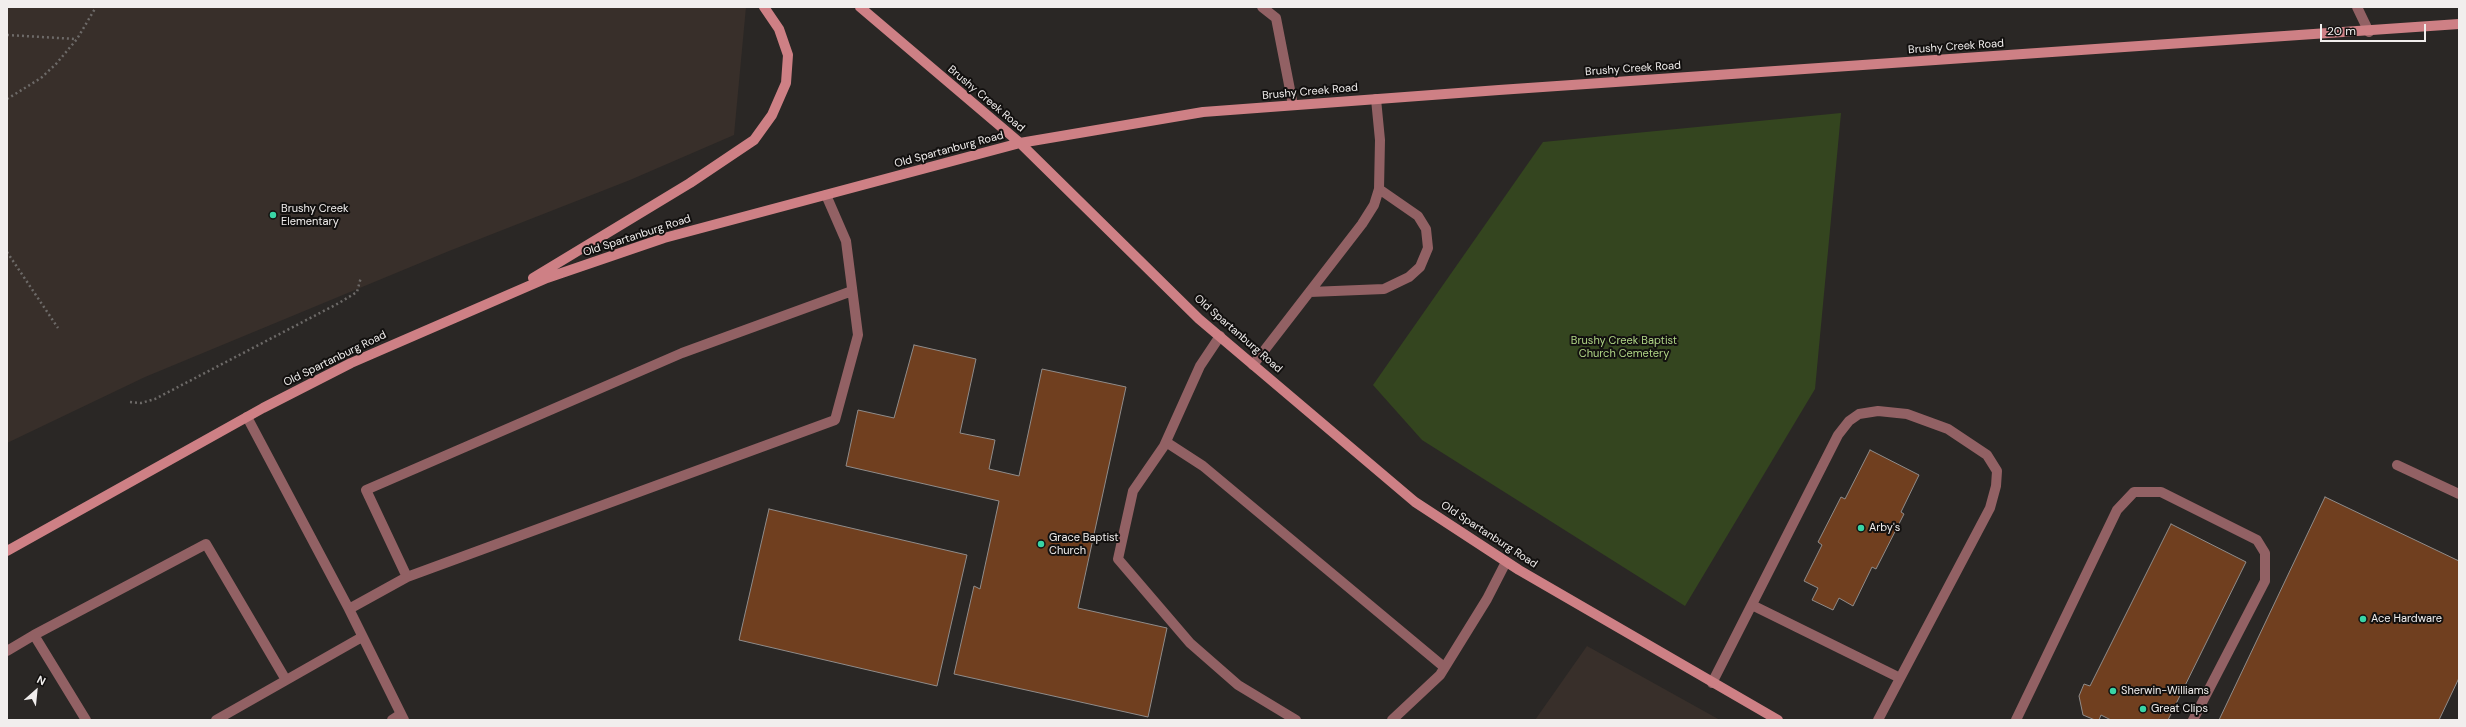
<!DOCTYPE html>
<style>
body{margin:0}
#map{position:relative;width:2466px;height:727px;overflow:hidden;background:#2a2725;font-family:"DM Sans",sans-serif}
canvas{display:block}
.frame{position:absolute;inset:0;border:8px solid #f1eeed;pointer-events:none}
.north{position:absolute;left:16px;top:671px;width:40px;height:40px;-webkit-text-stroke:3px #12100f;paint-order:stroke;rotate:27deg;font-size:11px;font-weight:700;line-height:16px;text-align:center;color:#f1eeed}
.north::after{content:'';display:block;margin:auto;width:14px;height:18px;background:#f1eeed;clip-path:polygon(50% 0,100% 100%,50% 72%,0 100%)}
.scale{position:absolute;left:2320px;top:24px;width:106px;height:18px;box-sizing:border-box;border:2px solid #f1eeed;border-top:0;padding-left:5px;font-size:12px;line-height:14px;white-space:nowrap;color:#f1eeed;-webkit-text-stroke:3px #12100f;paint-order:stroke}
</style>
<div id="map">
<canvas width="2466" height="727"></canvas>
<div class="frame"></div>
<div class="north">N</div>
<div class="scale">20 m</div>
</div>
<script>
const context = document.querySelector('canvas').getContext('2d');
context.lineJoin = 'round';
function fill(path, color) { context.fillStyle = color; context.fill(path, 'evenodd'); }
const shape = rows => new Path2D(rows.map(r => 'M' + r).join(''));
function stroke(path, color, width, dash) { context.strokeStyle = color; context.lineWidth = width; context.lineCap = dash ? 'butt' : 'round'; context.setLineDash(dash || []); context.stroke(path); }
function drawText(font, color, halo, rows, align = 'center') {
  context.font = font + ' "DM Sans",sans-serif'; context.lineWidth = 4; context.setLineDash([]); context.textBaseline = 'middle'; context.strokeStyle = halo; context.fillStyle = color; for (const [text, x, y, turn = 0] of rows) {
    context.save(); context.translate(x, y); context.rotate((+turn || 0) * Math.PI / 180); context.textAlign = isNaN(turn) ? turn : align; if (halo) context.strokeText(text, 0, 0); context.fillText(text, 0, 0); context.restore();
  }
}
const built = shape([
 [7,7,746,7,734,135,630,180,449,251,145,377,7,443],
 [1587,646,1720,720,1535,720]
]);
const green = shape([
 [1841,113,1815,389,1685,606,1422,440,1373,385,1543,142]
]);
const building = shape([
 [914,345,976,359,960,433,995,440,989,469,1019,476,1042,369,1126,387,1078,608,1167,628,1148,717,954,674,974,586,980,589,999,501,846,466,858,410,894,418,914,345],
 [1870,450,1919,475,1901,512,1904,514,1876,569,1872,567,1853,606,1839,598,1833,610,1812,600,1818,588,1804,581,1822,545,1818,542,1841,497,1845,499,1870,450],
 [2325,497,2459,561,2459,678,2439,720,2219,720,2325,497],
 [769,509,967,555,937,686,739,640,769,509],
 [2171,524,2246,562,2168,720,2111,720,2101,715,2099,720,2095,720,2083,715,2079,696,2084,684,2090,686,2171,524]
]);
const path = shape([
 [7,35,76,39],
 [7,99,41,78,56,64,77,39,96,7],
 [7,252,58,328],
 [130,402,141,403,155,399,339,303,357,292,361,277]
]);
const lane = shape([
 [1262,7,1276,18,1293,105],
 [826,195,846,241,858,335,835,420,407,577,366,490,682,353,852,291],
 [1310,292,1384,289,1409,277,1420,267,1428,248,1426,229,1418,216,1379,189],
 [1220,336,1200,366,1164,446,1133,491,1118,559,1190,643,1238,685,1296,720],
 [1253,365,1362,224,1374,205,1379,189,1380,140,1376,99],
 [247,417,349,609,407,577],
 [1166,442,1203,466,1444,667],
 [2397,465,2459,494],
 [1752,605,1900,678],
 [349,609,404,720],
 [34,635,206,544,286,680],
 [7,651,34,635,86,720],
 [1712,683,1838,435,1849,421,1859,414,1878,411,1907,414,1948,429,1987,455,1997,471,1996,486,1990,508,1878,720],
 [216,720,362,637],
 [392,720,401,714],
 [1392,720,1440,675,1487,599,1506,562],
 [2016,720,2117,510,2134,492,2161,492,2257,540,2265,553,2265,581,2193,720]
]);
const street = shape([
 [2357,7,2369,32]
]);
const secondary = shape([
 [860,7,1020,143,1199,319,1415,502,1519,570,1778,720],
 [533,278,690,183,754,140,772,115,786,83,788,55,779,29,764,7],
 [7,551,263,408,351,363,547,278,664,238,1020,143,1203,112,1499,90,2459,24]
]);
const markers = [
 [273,215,4,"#39d4a5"],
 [1861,528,4,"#39d4a5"],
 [1041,544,4,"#39d4a5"],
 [2363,619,4,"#39d4a5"],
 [2113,691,4,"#39d4a5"],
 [2143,709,4,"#39d4a5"]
];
const streetNames = [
 ["Brushy Creek Road",1956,47,-4],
 ["Brushy Creek Road",1633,69,-4],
 ["Brushy Creek Road",1310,92,-5],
 ["Brushy Creek Road",986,99,40],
 ["Old Spartanburg Road",949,150,-15],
 ["Old Spartanburg Road",637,236,-18],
 ["Old Spartanburg Road",1238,334,41],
 ["Old Spartanburg Road",335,359,-26],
 ["Old Spartanburg Road",1489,535,33]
];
const poiNames = [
 ["Brushy Creek",281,209],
 ["Elementary",281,222],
 ["Arby's",1869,528],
 ["Grace Baptist",1049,538],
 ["Church",1049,551],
 ["Ace Hardware",2371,619],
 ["Sherwin-Williams",2121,691],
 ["Great Clips",2151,709]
];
const parkNames = [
 ["Brushy Creek Baptist",1624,341],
 ["Church Cemetery",1624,354]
];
fill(built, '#382f2a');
fill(green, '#34451f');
fill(building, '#703f1f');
stroke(building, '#908c8a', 1);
stroke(path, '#6d6a68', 2.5, [2, 3]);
stroke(lane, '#926164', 10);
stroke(street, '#926164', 10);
stroke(secondary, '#ce8085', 10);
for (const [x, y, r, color] of markers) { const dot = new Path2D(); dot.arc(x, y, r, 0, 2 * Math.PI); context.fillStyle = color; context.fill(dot); stroke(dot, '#12100f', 1.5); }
drawText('11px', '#f1eeed', '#12100f', streetNames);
drawText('11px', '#f1eeed', '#12100f', poiNames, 'left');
drawText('11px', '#b0d586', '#12100f', parkNames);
</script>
